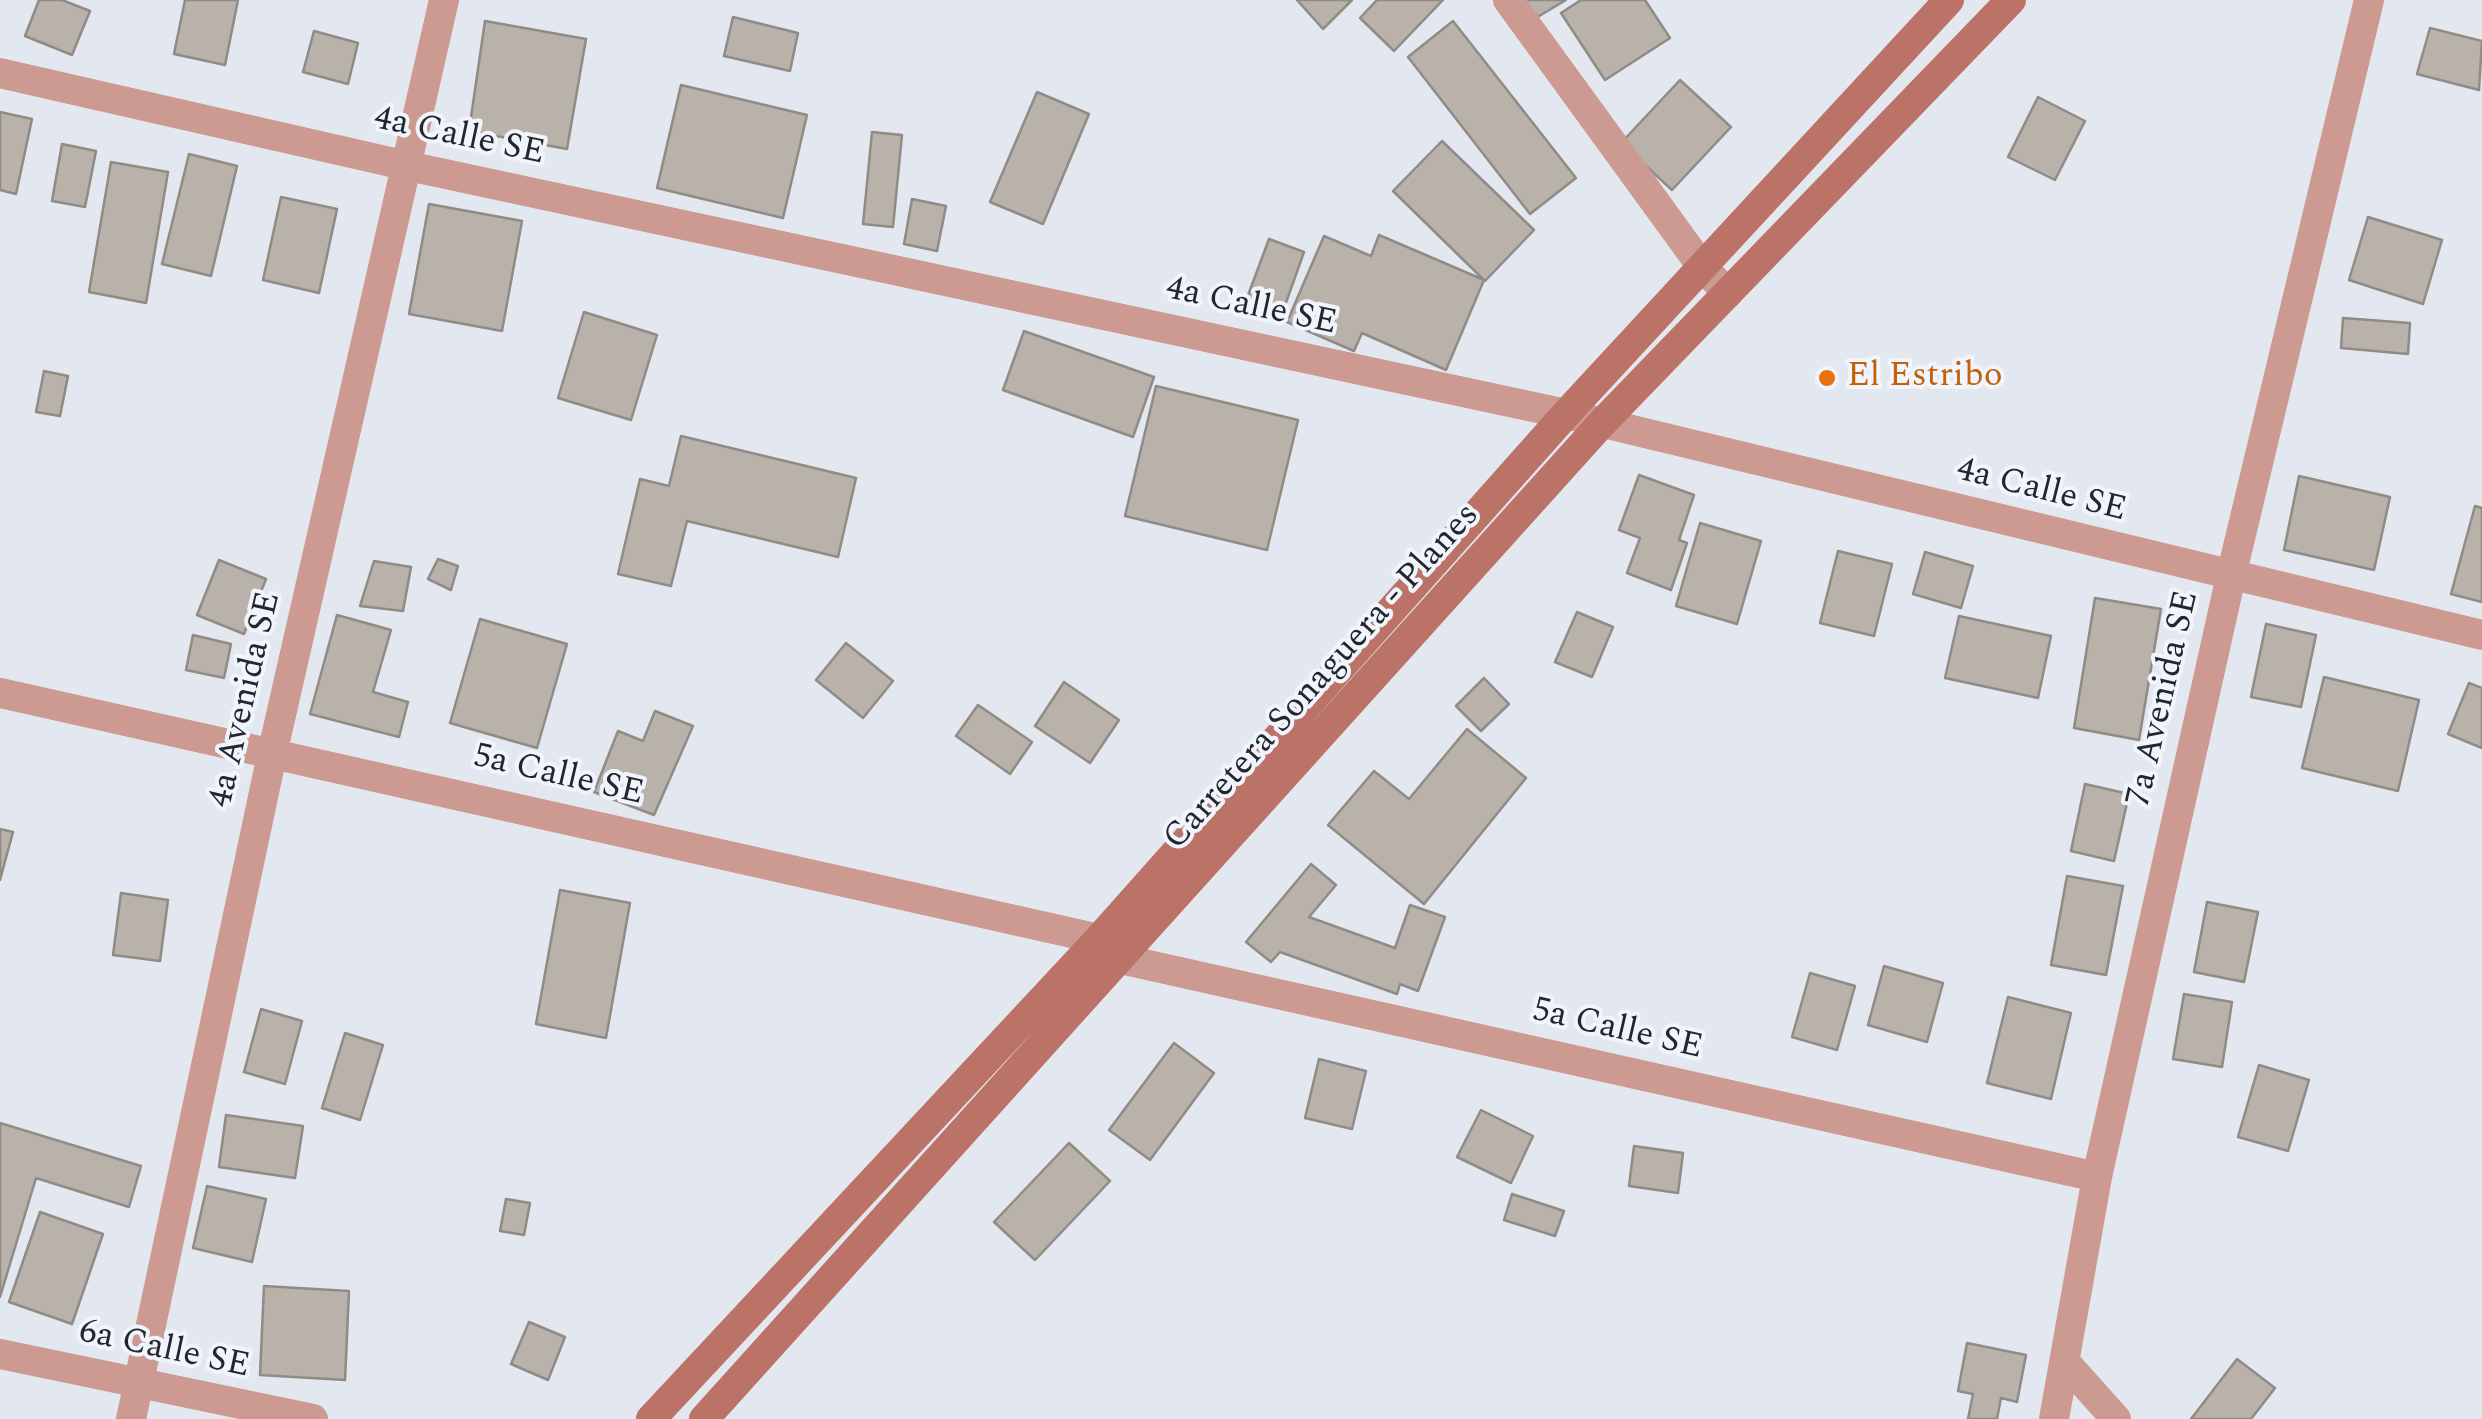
<!DOCTYPE html>
<style>
body{margin:0}
canvas{display:block;background:#e3e7ef}
</style>
<canvas width="2482" height="1419"></canvas>
<script>
const context = document.querySelector('canvas').getContext('2d');
context.lineJoin = 'round';
function fill(path, color) { context.fillStyle = color; context.fill(path, 'evenodd'); }
const shape = rows => new Path2D(rows.map(r => 'M' + r).join(''));
function stroke(path, color, width, dash) { context.strokeStyle = color; context.lineWidth = width; context.lineCap = dash ? 'butt' : 'round'; context.setLineDash(dash || []); context.stroke(path); }
function drawText(font, color, halo, rows, align = 'center') {
  context.font = font + ' Spectral,serif'; context.lineWidth = 8; context.setLineDash([]); context.textBaseline = 'middle'; context.strokeStyle = halo; context.fillStyle = color; for (const [text, x, y, turn = 0] of rows) {
    context.save(); context.translate(x, y); context.rotate((+turn || 0) * Math.PI / 180); context.textAlign = isNaN(turn) ? turn : align; if (halo) context.strokeText(text, 0, 0); context.fillText(text, 0, 0); context.restore();
  }
}
const building = shape([
 [39,0,62,0,90,11,72,55,25,36,39,0],
 [185,0,238,0,225,65,174,54,185,0],
 [1297,0,1352,0,1323,29,1297,0],
 [1377,0,1443,0,1394,51,1360,18,1377,0],
 [1515,0,1566,0,1529,22,1515,0],
 [1581,0,1645,0,1670,38,1605,80,1561,13,1581,0],
 [733,17,798,33,790,71,724,56,733,17],
 [485,21,586,39,567,149,469,131,485,21],
 [1453,21,1576,178,1530,214,1408,57,1453,21],
 [2430,28,2482,41,2479,90,2417,74,2430,28],
 [314,31,358,43,348,84,303,72,314,31],
 [1680,80,1731,127,1672,190,1621,143,1680,80],
 [681,85,807,115,783,218,657,188,681,85],
 [1037,92,1089,114,1043,224,990,202,1037,92],
 [2038,97,2085,121,2055,180,2008,157,2038,97],
 [0,112,32,119,16,194,0,190,0,112],
 [872,132,902,135,893,227,863,224,872,132],
 [1442,141,1534,230,1485,281,1393,191,1442,141],
 [62,144,96,151,85,207,52,201,62,144],
 [189,154,237,166,211,276,162,264,189,154],
 [111,162,168,172,146,303,89,292,111,162],
 [281,197,337,209,319,293,263,280,281,197],
 [912,199,946,206,937,251,904,244,912,199],
 [429,204,522,221,502,331,409,314,429,204],
 [2368,217,2442,240,2423,304,2349,280,2368,217],
 [1379,235,1484,280,1446,370,1362,333,1354,351,1287,322,1324,236,1371,256,1379,235],
 [1269,239,1304,252,1283,311,1247,298,1269,239],
 [584,312,657,335,631,420,558,398,584,312],
 [2343,318,2410,323,2408,354,2341,348,2343,318],
 [1024,331,1154,377,1133,437,1003,390,1024,331],
 [44,371,68,376,60,416,36,412,44,371],
 [1156,386,1298,420,1267,550,1125,516,1156,386],
 [681,436,856,478,838,557,687,521,671,586,618,574,640,479,669,486,681,436],
 [1639,475,1694,495,1679,540,1687,543,1671,590,1627,573,1640,538,1619,530,1639,475],
 [2299,476,2390,497,2374,570,2284,550,2299,476],
 [2475,506,2482,508,2482,602,2451,594,2475,506],
 [1700,523,1761,541,1737,624,1676,606,1700,523],
 [1838,551,1892,564,1874,636,1820,623,1838,551],
 [1925,552,1973,566,1961,608,1913,594,1925,552],
 [438,559,458,566,451,590,428,579,438,559],
 [219,560,266,579,244,634,197,615,219,560],
 [374,561,411,567,403,611,360,606,374,561],
 [2095,598,2161,609,2139,740,2074,728,2095,598],
 [1577,612,1613,627,1592,677,1555,662,1577,612],
 [337,615,391,630,373,692,408,702,399,737,310,714,337,615],
 [1959,616,2051,636,2038,698,1945,678,1959,616],
 [480,619,567,644,537,748,450,723,480,619],
 [2266,624,2316,635,2301,707,2251,697,2266,624],
 [193,635,231,644,224,678,186,670,193,635],
 [846,643,893,681,863,718,816,680,846,643],
 [2324,677,2419,700,2398,791,2302,768,2324,677],
 [1484,678,1509,704,1481,731,1456,706,1484,678],
 [1064,682,1119,720,1090,763,1035,726,1064,682],
 [2469,683,2482,688,2482,748,2448,734,2469,683],
 [978,705,1032,742,1010,774,956,736,978,705],
 [655,711,693,726,654,815,594,792,618,731,643,741,655,711],
 [1467,729,1526,778,1424,904,1328,825,1374,771,1409,799,1467,729],
 [2085,784,2129,794,2114,861,2071,851,2085,784],
 [0,829,13,832,0,880,0,829],
 [1311,864,1336,885,1309,917,1395,948,1410,905,1445,917,1418,991,1400,984,1397,994,1280,952,1271,962,1246,942,1311,864],
 [2067,876,2123,886,2106,975,2051,965,2067,876],
 [560,890,630,903,606,1038,536,1024,560,890],
 [121,893,168,900,160,961,113,955,121,893],
 [2207,902,2258,912,2244,982,2194,972,2207,902],
 [1884,966,1943,983,1927,1042,1868,1025,1884,966],
 [1810,973,1855,986,1837,1050,1792,1037,1810,973],
 [2184,994,2232,1002,2222,1067,2173,1059,2184,994],
 [2008,997,2071,1013,2051,1099,1987,1083,2008,997],
 [261,1009,302,1021,285,1084,244,1072,261,1009],
 [345,1033,383,1045,360,1120,322,1108,345,1033],
 [1174,1043,1214,1073,1150,1160,1109,1130,1174,1043],
 [1319,1059,1366,1071,1352,1129,1305,1118,1319,1059],
 [2259,1065,2309,1080,2288,1151,2238,1137,2259,1065],
 [1481,1110,1533,1136,1511,1183,1457,1157,1481,1110],
 [226,1115,303,1126,295,1178,219,1167,226,1115],
 [0,1123,141,1166,129,1207,36,1178,0,1297,0,1123],
 [1069,1143,1110,1181,1035,1260,994,1222,1069,1143],
 [1634,1146,1683,1153,1678,1193,1629,1186,1634,1146],
 [207,1186,266,1199,252,1262,193,1248,207,1186],
 [1512,1194,1564,1211,1555,1236,1504,1220,1512,1194],
 [506,1199,530,1203,524,1235,500,1231,506,1199],
 [40,1212,103,1234,72,1324,9,1302,40,1212],
 [264,1286,349,1291,345,1380,260,1375,264,1286],
 [529,1322,565,1337,548,1380,511,1364,529,1322],
 [1967,1343,2026,1355,2017,1402,2001,1398,1997,1419,1968,1419,1973,1394,1958,1391,1967,1343],
 [2237,1359,2275,1388,2251,1419,2191,1419,2237,1359]
]);
const minor = shape([
 [1508,0,1703,268,1728,293],
 [0,73,408,166,1566,414,2482,635],
 [0,693,1099,939],
 [1121,959,2097,1177],
 [0,1354,313,1419],
 [2065,1362,2116,1419],
 [131,1419,273,750,444,0],
 [2054,1419,2097,1177,2231,576,2369,0]
]);
const secondary = shape([
 [651,1419,1099,939,1566,414,1949,0],
 [704,1419,1602,423,2011,0]
]);
const markers = [
 [1827,378,10,"#e8710a"]
];
const streetNames = [
 ["4a Calle SE",459,138,12],
 ["4a Calle SE",1251,308,12],
 ["4a Calle SE",2041,492,14],
 ["Carretera Sonaguera - Planes",1323,678,-48],
 ["7a Avenida SE",2165,699,-77],
 ["4a Avenida SE",247,700,-77],
 ["5a Calle SE",558,777,13],
 ["5a Calle SE",1617,1031,13],
 ["6a Calle SE",164,1351,12]
];
const foodNames = [
 ["El Estribo",1847,378]
];
fill(building, '#b8b2ab');
stroke(building, '#908b84', 2.5);
stroke(minor, '#cc9a91', 30);
stroke(secondary, '#bb7367', 30);
for (const [x, y, r, color] of markers) { const dot = new Path2D(); dot.arc(x, y, r, 0, 2 * Math.PI); context.fillStyle = color; context.fill(dot); stroke(dot, '#f0f5fd', 4); }
drawText('35px', '#242629', '#f0f5fd', streetNames);
drawText('35px', '#c56008', '#f0f5fd', foodNames, 'left');
</script>
